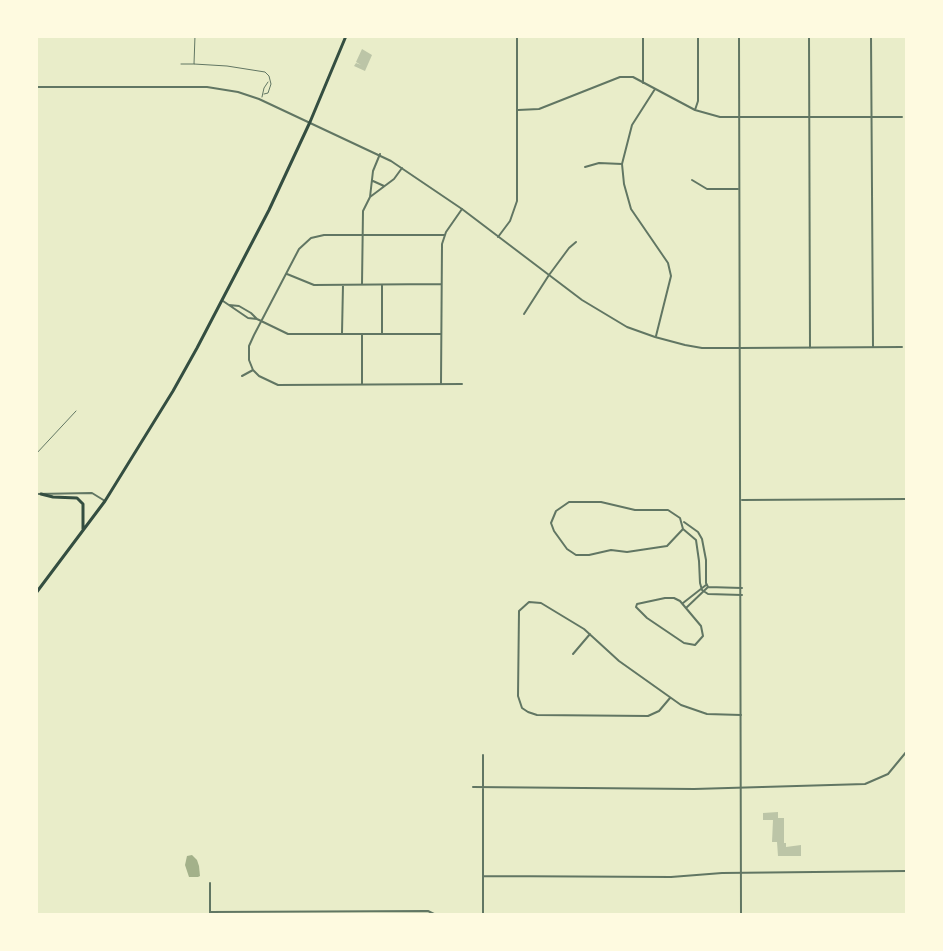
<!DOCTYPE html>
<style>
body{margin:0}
#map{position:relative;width:943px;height:951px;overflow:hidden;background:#e9edc9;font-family:Jost,sans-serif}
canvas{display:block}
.frame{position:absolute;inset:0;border:38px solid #fefae0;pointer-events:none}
</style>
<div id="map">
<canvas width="943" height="951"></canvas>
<div class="frame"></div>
</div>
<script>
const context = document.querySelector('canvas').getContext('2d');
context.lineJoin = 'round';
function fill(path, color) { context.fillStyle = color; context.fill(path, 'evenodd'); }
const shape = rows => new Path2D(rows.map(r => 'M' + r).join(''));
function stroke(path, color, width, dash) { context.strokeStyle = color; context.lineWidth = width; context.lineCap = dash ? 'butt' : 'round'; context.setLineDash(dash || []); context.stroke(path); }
const water = shape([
 [192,855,197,860,199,866,200,876,198,877,189,877,185,865,187,856]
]);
const building = shape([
 [362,49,372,55,365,71,354,66,356,63,361,65,356,62],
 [778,812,778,818,784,818,784,843,786,843,786,847,801,845,801,856,778,856,777,842,772,842,773,820,763,820,763,813]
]);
const service = shape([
 [195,36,194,64,227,66,265,72,269,76,271,84,268,93,264,94],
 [181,64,194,64],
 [262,97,264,88,268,82],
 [36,454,76,411]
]);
const minor = shape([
 [643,36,643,83],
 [809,36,810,348],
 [871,36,873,347],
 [655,89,632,125,622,164,624,184,631,209,668,263,671,276,656,336],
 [518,110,539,109,620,77,633,77,695,110,720,117,902,117],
 [695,110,698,101,698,36],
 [585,167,599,163,622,164],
 [692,180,707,189,738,189],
 [373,181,384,186],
 [370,197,373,171,380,154],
 [444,235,324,235,311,238,299,249,254,335,249,346,249,360,253,370,259,376,278,385,462,384],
 [498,237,510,221,517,201,517,36],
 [287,274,314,285,441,284],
 [362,284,363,211,370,197,394,179,402,168],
 [223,301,248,318,257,319],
 [229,305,239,306,251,313,257,319,288,334,441,334],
 [524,314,549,275,569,248,576,242],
 [342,333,343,285],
 [362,334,362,384],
 [382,334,382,285],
 [739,348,902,347],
 [242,376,253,370],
 [441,383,442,244,446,232,462,209],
 [742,500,907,499],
 [569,502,601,502,635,510,668,510,680,518,683,529,667,546,627,552,611,550,589,555,576,555,567,549,554,531,551,523,556,511,569,502],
 [684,522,698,532,702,539,706,560,706,583,708,587,742,588],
 [683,529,696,540,699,561,700,583,702,590,708,594,742,595],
 [665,598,674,598,680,601,701,626,703,636,695,645,684,643,647,618,636,607,637,604,665,598],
 [683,603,706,585],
 [686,608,708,587],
 [573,654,590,634],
 [670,698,659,711,648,716,537,715,528,712,522,708,518,696,519,611,529,602,541,603,584,629,619,661,681,705,707,714,741,715],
 [483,755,483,915],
 [473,787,694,789,865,784,888,774,907,751],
 [483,876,671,877,722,873,907,871],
 [210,883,210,915],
 [210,912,428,911,436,915]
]);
const tertiary = shape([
 [739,36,741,915],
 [36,87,207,87,238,92,259,99,391,161,462,209,582,300,627,327,655,337,685,345,702,348,739,348],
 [36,494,92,493,105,501]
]);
const trunk = shape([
 [41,494,53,497,77,498,83,504,83,529],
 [36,593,105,501,173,391,197,348,269,210,310,122,346,36]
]);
fill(water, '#a3b18a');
fill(building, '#bcc5a7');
stroke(service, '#617663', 1);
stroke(minor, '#617663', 2);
stroke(tertiary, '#617663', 2);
stroke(trunk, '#344e41', 3);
</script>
